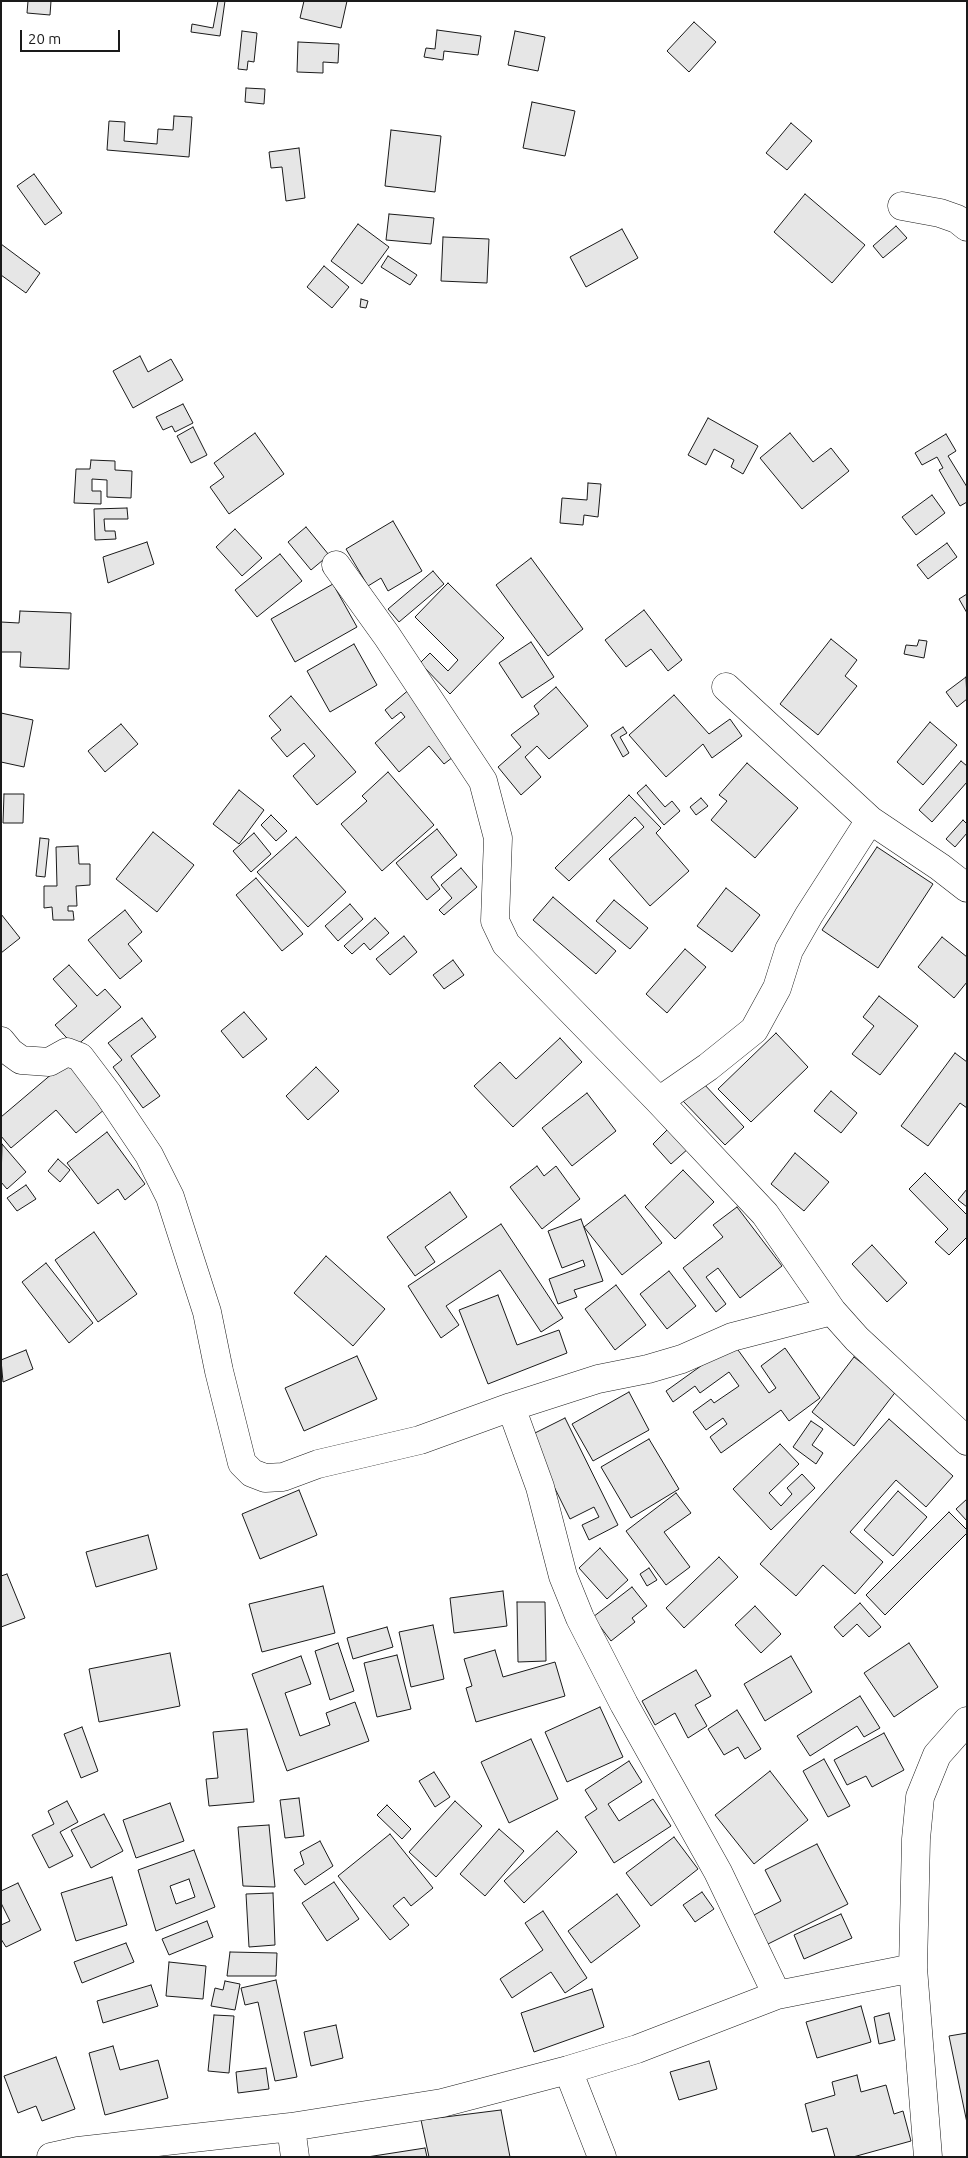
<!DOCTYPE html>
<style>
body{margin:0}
#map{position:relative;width:968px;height:2158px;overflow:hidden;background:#fff;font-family:Ubuntu,sans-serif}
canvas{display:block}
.frame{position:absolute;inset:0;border:2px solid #1a1a1a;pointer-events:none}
.scale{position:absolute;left:20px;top:30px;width:100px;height:22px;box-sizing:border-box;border:2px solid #1a1a1a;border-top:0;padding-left:6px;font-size:15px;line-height:18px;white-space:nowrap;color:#1a1a1a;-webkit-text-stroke:4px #fff;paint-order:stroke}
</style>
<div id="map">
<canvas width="968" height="2158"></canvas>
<div class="frame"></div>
<div class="scale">20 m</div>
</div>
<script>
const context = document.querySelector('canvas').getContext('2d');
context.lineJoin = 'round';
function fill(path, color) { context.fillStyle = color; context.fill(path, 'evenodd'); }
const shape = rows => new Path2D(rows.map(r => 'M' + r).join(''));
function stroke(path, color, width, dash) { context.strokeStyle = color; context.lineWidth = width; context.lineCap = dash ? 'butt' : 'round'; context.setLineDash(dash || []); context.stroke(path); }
const building = shape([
 [28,1,51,1,50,15,27,13,28,1],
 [218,1,225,1,220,36,191,32,192,24,213,28,218,1],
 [304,1,347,1,341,28,300,18,304,1],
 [694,22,716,42,689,72,667,51,694,22],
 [437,30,481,36,478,55,444,51,443,60,424,57,426,48,435,49,437,30],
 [242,31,257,33,254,62,248,61,247,70,238,69,242,31],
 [515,31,545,37,538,71,508,65,515,31],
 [298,42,339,44,338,63,323,62,323,73,297,72,298,42],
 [246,88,265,89,264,104,245,102,246,88],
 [532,102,575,111,565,156,523,148,532,102],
 [174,116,192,117,189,157,107,150,109,121,125,122,124,141,157,144,158,129,173,130,174,116],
 [791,123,812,141,787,170,766,153,791,123],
 [391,130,441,136,435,192,385,186,391,130],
 [299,148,305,198,286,201,282,167,271,168,269,152,299,148],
 [34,174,62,213,45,225,17,186,34,174],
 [805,194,865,245,832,283,774,232,805,194],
 [389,214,434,218,431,244,386,240,389,214],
 [358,224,389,247,362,284,331,261,358,224],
 [896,226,907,238,883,258,873,246,896,226],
 [622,229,638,258,586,287,570,257,622,229],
 [443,237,489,239,487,283,441,281,443,237],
 [1,244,40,273,26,293,1,275,1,244],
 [388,256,417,275,410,285,381,267,388,256],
 [324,266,349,287,332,308,307,287,324,266],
 [361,299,368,301,366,308,360,307,361,299],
 [140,356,148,372,171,359,183,380,133,408,113,371,140,356],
 [183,404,193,423,175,432,172,426,163,430,156,417,183,404],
 [708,418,758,446,743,474,731,467,734,460,714,449,706,465,688,455,708,418],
 [193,427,207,455,191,463,177,436,193,427],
 [255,433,284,474,229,514,210,487,224,477,214,463,255,433],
 [790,433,813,462,831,448,849,471,802,509,760,458,790,433],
 [946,434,956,451,948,456,967,487,967,502,960,506,939,470,943,468,937,457,922,465,915,453,946,434],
 [91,460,115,461,115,470,132,471,131,498,107,497,107,480,92,479,92,491,101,491,101,504,74,503,76,469,90,469,91,460],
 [588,483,601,484,598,517,584,515,583,525,560,523,562,498,587,500,588,483],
 [932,495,945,513,916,535,902,517,932,495],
 [127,508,128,519,104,519,105,531,115,531,116,539,95,540,94,509,127,508],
 [393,521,422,571,388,591,381,578,368,586,346,549,393,521],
 [306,527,329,555,311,570,288,542,306,527],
 [235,529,262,558,242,576,216,547,235,529],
 [147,542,154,564,108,583,103,557,147,542],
 [947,543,957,557,928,579,917,565,947,543],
 [280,554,302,581,257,617,235,590,280,554],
 [531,558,583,629,548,656,496,585,531,558],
 [433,571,444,584,399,622,388,609,433,571],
 [448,583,504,638,450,694,420,663,430,653,448,671,458,660,415,617,448,583],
 [333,584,357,627,295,662,271,619,333,584],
 [967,594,967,613,959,599,967,594],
 [644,610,682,660,668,671,651,649,626,667,605,640,644,610],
 [20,611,71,613,69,669,20,667,21,652,1,652,1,622,19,623,20,611],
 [831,639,857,660,845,676,857,686,818,735,780,704,831,639],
 [919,640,927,641,924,658,904,654,906,645,917,646,919,640],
 [531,642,554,677,522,698,499,663,531,642],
 [354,644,377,685,330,712,307,671,354,644],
 [966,677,967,699,957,707,946,692,966,677],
 [556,687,588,726,549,759,537,746,525,757,541,777,521,795,498,767,521,747,511,735,539,714,534,706,556,687],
 [411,688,462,750,444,764,429,746,399,772,375,743,405,717,401,712,392,719,385,710,411,688],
 [674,695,709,734,730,719,742,736,712,758,703,744,666,777,629,735,674,695],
 [291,696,356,772,317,805,293,776,315,756,304,743,287,757,271,738,281,730,269,716,291,696],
 [1,713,33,720,24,767,1,762,1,713],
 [930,722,957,745,923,785,897,762,930,722],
 [121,724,138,744,105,772,88,751,121,724],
 [623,727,627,733,620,737,629,753,623,757,611,735,623,727],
 [961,761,967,766,967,782,932,822,919,810,961,761],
 [747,763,798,808,755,858,711,820,727,801,719,795,747,763],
 [388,772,434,825,382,871,341,824,367,801,362,796,388,772],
 [646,785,665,807,672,801,680,811,664,825,637,793,646,785],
 [239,790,264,810,239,844,213,824,239,790],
 [4,794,24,794,23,823,3,823,4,794],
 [629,795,661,828,656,833,689,871,650,906,609,859,644,827,635,817,569,881,555,868,629,795],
 [701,798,708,806,696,815,690,807,701,798],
 [271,815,287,831,276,841,261,825,271,815],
 [963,820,967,824,967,833,955,847,946,839,963,820],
 [437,829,457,855,431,877,440,889,427,900,396,863,437,829],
 [153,832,194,865,157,912,116,879,153,832],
 [254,833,271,854,251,872,233,851,254,833],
 [296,837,346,892,308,927,257,872,296,837],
 [40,838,49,839,45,877,36,876,40,838],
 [78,846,79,864,90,864,90,885,76,886,77,906,68,906,68,911,73,911,74,920,53,920,52,907,44,908,44,886,57,886,56,847,78,846],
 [877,847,933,884,878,968,822,930,877,847],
 [461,868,477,887,444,915,439,910,452,898,441,885,461,868],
 [256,878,303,934,282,951,236,895,256,878],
 [726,888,760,915,732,952,697,926,726,888],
 [553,897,616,951,596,974,533,920,553,897],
 [614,900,648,928,630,949,596,921,614,900],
 [350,904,363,919,338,941,325,926,350,904],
 [125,910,142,932,128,944,142,961,120,979,88,940,125,910],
 [1,914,20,938,1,953,1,914],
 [375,918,389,933,370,950,364,943,352,954,344,946,375,918],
 [404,936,417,952,390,975,376,959,404,936],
 [942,937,967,957,967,982,954,998,918,967,942,937],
 [685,949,706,967,667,1013,646,994,685,949],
 [453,960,464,975,444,989,433,975,453,960],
 [69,965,97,996,105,989,121,1007,75,1047,55,1025,77,1006,53,979,69,965],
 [879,996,918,1026,880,1075,852,1054,874,1026,863,1017,879,996],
 [244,1012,267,1039,243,1058,221,1031,244,1012],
 [142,1018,156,1037,131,1056,160,1096,143,1108,113,1067,122,1060,108,1043,142,1018],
 [776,1033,808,1067,751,1122,718,1089,776,1033],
 [560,1038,582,1062,513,1127,474,1086,500,1062,516,1079,560,1038],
 [955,1053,967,1062,967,1108,960,1103,928,1146,901,1126,955,1053],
 [66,1062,105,1109,76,1133,56,1110,11,1148,1,1136,1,1117,66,1062],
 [316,1067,339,1091,308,1120,286,1096,316,1067],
 [703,1083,744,1127,725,1145,683,1101,703,1083],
 [831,1091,857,1113,841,1133,814,1111,831,1091],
 [587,1093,616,1131,572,1166,542,1128,587,1093],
 [670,1127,689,1148,671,1164,653,1144,670,1127],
 [107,1132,145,1184,125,1200,118,1189,98,1204,67,1163,107,1132],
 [2,1144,26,1172,7,1189,1,1182,2,1144],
 [795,1153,829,1182,804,1211,771,1184,795,1153],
 [58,1159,70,1170,60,1182,48,1171,58,1159],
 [537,1166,544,1176,556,1166,580,1199,542,1229,510,1187,537,1166],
 [683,1170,714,1202,675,1239,645,1207,683,1170],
 [925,1173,967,1215,967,1237,949,1255,935,1242,948,1229,909,1189,925,1173],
 [26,1185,36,1199,17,1211,7,1198,26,1185],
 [967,1189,967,1207,958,1200,967,1189],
 [450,1192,467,1217,425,1247,435,1262,415,1276,387,1237,450,1192],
 [625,1195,662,1243,622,1275,584,1227,625,1195],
 [737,1207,782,1266,740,1298,718,1268,706,1277,726,1304,716,1312,683,1268,723,1237,713,1225,737,1207],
 [581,1219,603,1281,574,1290,577,1297,558,1304,549,1279,585,1266,583,1260,562,1268,548,1231,581,1219],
 [501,1224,563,1318,541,1332,500,1270,446,1306,459,1325,441,1338,408,1286,501,1224],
 [94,1232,137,1294,98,1322,55,1260,94,1232],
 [872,1245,907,1283,887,1302,852,1264,872,1245],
 [326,1256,385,1309,353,1346,294,1293,326,1256],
 [46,1263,93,1323,69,1343,22,1282,46,1263],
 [669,1271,696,1306,667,1329,640,1294,669,1271],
 [616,1285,646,1325,615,1350,585,1309,616,1285],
 [498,1295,517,1345,559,1330,567,1353,488,1384,459,1310,498,1295],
 [733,1343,769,1393,776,1388,761,1366,785,1348,820,1398,789,1421,781,1410,721,1453,710,1437,727,1424,723,1418,706,1430,693,1412,711,1399,714,1403,739,1386,729,1372,700,1393,695,1386,673,1402,666,1391,733,1343],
 [26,1350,33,1369,3,1382,1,1360,26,1350],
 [357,1356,377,1399,304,1431,285,1388,357,1356],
 [854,1357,897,1390,854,1446,812,1412,854,1357],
 [629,1392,649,1430,593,1461,572,1424,629,1392],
 [565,1418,618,1525,589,1540,582,1525,599,1517,594,1507,570,1519,529,1436,565,1418],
 [889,1419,953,1476,926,1507,896,1480,850,1532,883,1562,855,1594,823,1565,796,1596,760,1564,889,1419],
 [811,1421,823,1429,812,1445,823,1453,816,1464,793,1447,811,1421],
 [649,1439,679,1489,631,1518,601,1467,649,1439],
 [780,1444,799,1464,769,1493,781,1506,792,1494,787,1488,802,1474,815,1488,771,1530,733,1489,780,1444],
 [299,1490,317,1535,260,1559,242,1514,299,1490],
 [898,1491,927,1517,893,1556,864,1530,898,1491],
 [676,1493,691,1513,664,1532,690,1567,666,1585,626,1531,676,1493],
 [967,1499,967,1521,956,1509,967,1499],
 [949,1512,967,1530,967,1533,885,1615,866,1595,949,1512],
 [148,1535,157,1569,96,1587,86,1552,148,1535],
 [600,1548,628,1580,607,1599,579,1568,600,1548],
 [719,1557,738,1577,684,1628,666,1608,719,1557],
 [649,1568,657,1580,647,1586,640,1574,649,1568],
 [7,1574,25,1618,1,1627,1,1576,7,1574],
 [323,1586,335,1633,262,1652,249,1604,323,1586],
 [632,1587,647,1606,632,1618,635,1622,611,1641,593,1617,632,1587],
 [503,1591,507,1626,454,1633,450,1598,503,1591],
 [517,1602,545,1602,546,1661,518,1662,517,1602],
 [860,1603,881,1627,869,1637,857,1624,843,1637,834,1627,860,1603],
 [755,1606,781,1634,761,1653,735,1625,755,1606],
 [433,1625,444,1679,411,1687,399,1632,433,1625],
 [387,1627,393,1647,353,1659,347,1638,387,1627],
 [338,1643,354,1691,330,1700,315,1651,338,1643],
 [909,1643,938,1687,894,1717,864,1673,909,1643],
 [495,1650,503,1677,555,1662,565,1696,476,1722,466,1688,472,1686,464,1659,495,1650],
 [170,1653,180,1706,99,1722,89,1669,170,1653],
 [397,1655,411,1709,377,1717,364,1663,397,1655],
 [301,1656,311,1684,285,1693,300,1736,330,1725,326,1713,355,1702,369,1741,287,1771,252,1674,301,1656],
 [791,1656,812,1692,765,1721,744,1684,791,1656],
 [696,1670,711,1696,695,1705,707,1726,688,1738,675,1713,655,1725,642,1701,696,1670],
 [860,1696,880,1728,864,1737,857,1726,810,1756,797,1736,860,1696],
 [600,1707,623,1757,567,1782,545,1732,600,1707],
 [737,1710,761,1749,745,1759,738,1747,724,1755,708,1729,737,1710],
 [82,1727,98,1771,81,1778,64,1734,82,1727],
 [247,1729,254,1802,209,1806,206,1779,218,1778,213,1732,247,1729],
 [884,1733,904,1770,872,1787,866,1776,847,1785,834,1760,884,1733],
 [531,1739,558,1799,509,1823,481,1762,531,1739],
 [824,1759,850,1806,828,1817,803,1771,824,1759],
 [629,1761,642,1782,608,1804,619,1821,653,1799,671,1826,614,1863,585,1817,597,1809,585,1790,629,1761],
 [770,1771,808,1820,754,1864,715,1815,770,1771],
 [434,1772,450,1797,435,1807,419,1781,434,1772],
 [299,1798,304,1836,285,1838,280,1800,299,1798],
 [67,1801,78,1822,60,1832,73,1856,49,1868,32,1835,54,1824,48,1811,67,1801],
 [455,1801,482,1826,436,1877,409,1852,455,1801],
 [170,1803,184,1841,136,1858,123,1820,170,1803],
 [387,1805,411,1829,402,1839,377,1815,387,1805],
 [104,1814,123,1851,91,1868,71,1830,104,1814],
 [269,1825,275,1887,243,1886,238,1827,269,1825],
 [499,1829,524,1851,485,1896,460,1874,499,1829],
 [557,1831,577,1852,524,1903,504,1881,557,1831],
 [390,1834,433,1888,411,1906,404,1897,393,1906,409,1925,390,1940,338,1876,390,1834],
 [674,1837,698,1869,651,1906,626,1873,674,1837],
 [320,1841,333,1866,305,1885,294,1870,304,1864,300,1852,320,1841],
 [817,1844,848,1904,766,1945,752,1916,781,1901,765,1870,817,1844],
 [194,1850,215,1907,156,1931,138,1870,194,1850],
 [189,1879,195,1897,176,1904,170,1886,189,1879],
 [112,1877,127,1925,76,1941,61,1893,112,1877],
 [334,1882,359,1919,327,1941,302,1903,334,1882],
 [18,1883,41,1930,6,1947,1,1939,1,1925,10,1921,1,1903,1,1891,18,1883],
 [702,1892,714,1909,695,1922,683,1905,702,1892],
 [273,1893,275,1945,249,1947,246,1894,273,1893],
 [617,1894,640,1926,591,1963,568,1931,617,1894],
 [543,1911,587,1978,565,1993,551,1972,512,1998,500,1979,543,1950,525,1923,543,1911],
 [841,1914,852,1938,804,1959,794,1935,841,1914],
 [207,1921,213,1937,169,1955,162,1939,207,1921],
 [126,1943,134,1962,82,1983,74,1962,126,1943],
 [230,1952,277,1953,276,1976,227,1976,230,1952],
 [169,1962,206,1966,203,1999,166,1996,169,1962],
 [276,1980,297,2077,275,2081,258,2002,245,2005,241,1988,276,1980],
 [225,1981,240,1984,235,2010,211,2006,215,1988,223,1990,225,1981],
 [151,1985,158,2006,103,2023,97,2001,151,1985],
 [592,1989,604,2027,534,2052,521,2013,592,1989],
 [861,2006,871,2042,817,2058,806,2022,861,2006],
 [889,2013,895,2040,879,2044,874,2017,889,2013],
 [214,2015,234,2016,229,2073,208,2071,214,2015],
 [336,2025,343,2058,311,2066,304,2032,336,2025],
 [967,2033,967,2123,949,2036,967,2033],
 [113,2046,120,2070,158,2060,168,2098,105,2115,89,2053,113,2046],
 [56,2057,75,2109,42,2121,36,2106,18,2113,4,2076,56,2057],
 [709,2061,717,2089,679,2100,670,2072,709,2061],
 [266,2068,269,2089,238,2093,236,2072,266,2068],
 [857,2075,861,2092,886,2085,894,2114,903,2111,911,2141,853,2157,835,2157,827,2128,812,2132,805,2104,835,2095,832,2082,857,2075],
 [501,2110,510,2157,429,2157,421,2120,501,2110],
 [425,2148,427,2157,367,2157,425,2148]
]);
const minor = shape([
 [902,206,940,213,957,219,967,227],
 [336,565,387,636,483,781,498,838,495,921,506,944,659,1101,765,1214,832,1311,857,1339,967,1441],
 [726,687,870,820,940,867,967,888],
 [1,1041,10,1052,21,1060,49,1062,67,1052,80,1057,108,1094,149,1155,170,1197,207,1312,219,1371,242,1463,252,1473,265,1478,283,1477,318,1464,420,1440,511,1407,598,1379,648,1369,682,1359,732,1337,832,1311],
 [659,1101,708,1067,754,1030,777,988,789,950,809,915,870,820],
 [511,1407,540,1487,563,1576,580,1618,624,1704,718,1872,777,1995],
 [568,2070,602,2157],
 [291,2127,295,2157],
 [51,2157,78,2151,291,2127,442,2103,568,2070,637,2049,777,1995,913,1968],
 [928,2157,913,1968,916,1839,920,1797,937,1755,967,1721]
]);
fill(building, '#e6e6e6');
stroke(building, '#1a1a1a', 1);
stroke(minor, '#1a1a1a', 29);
stroke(minor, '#fff', 28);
</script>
